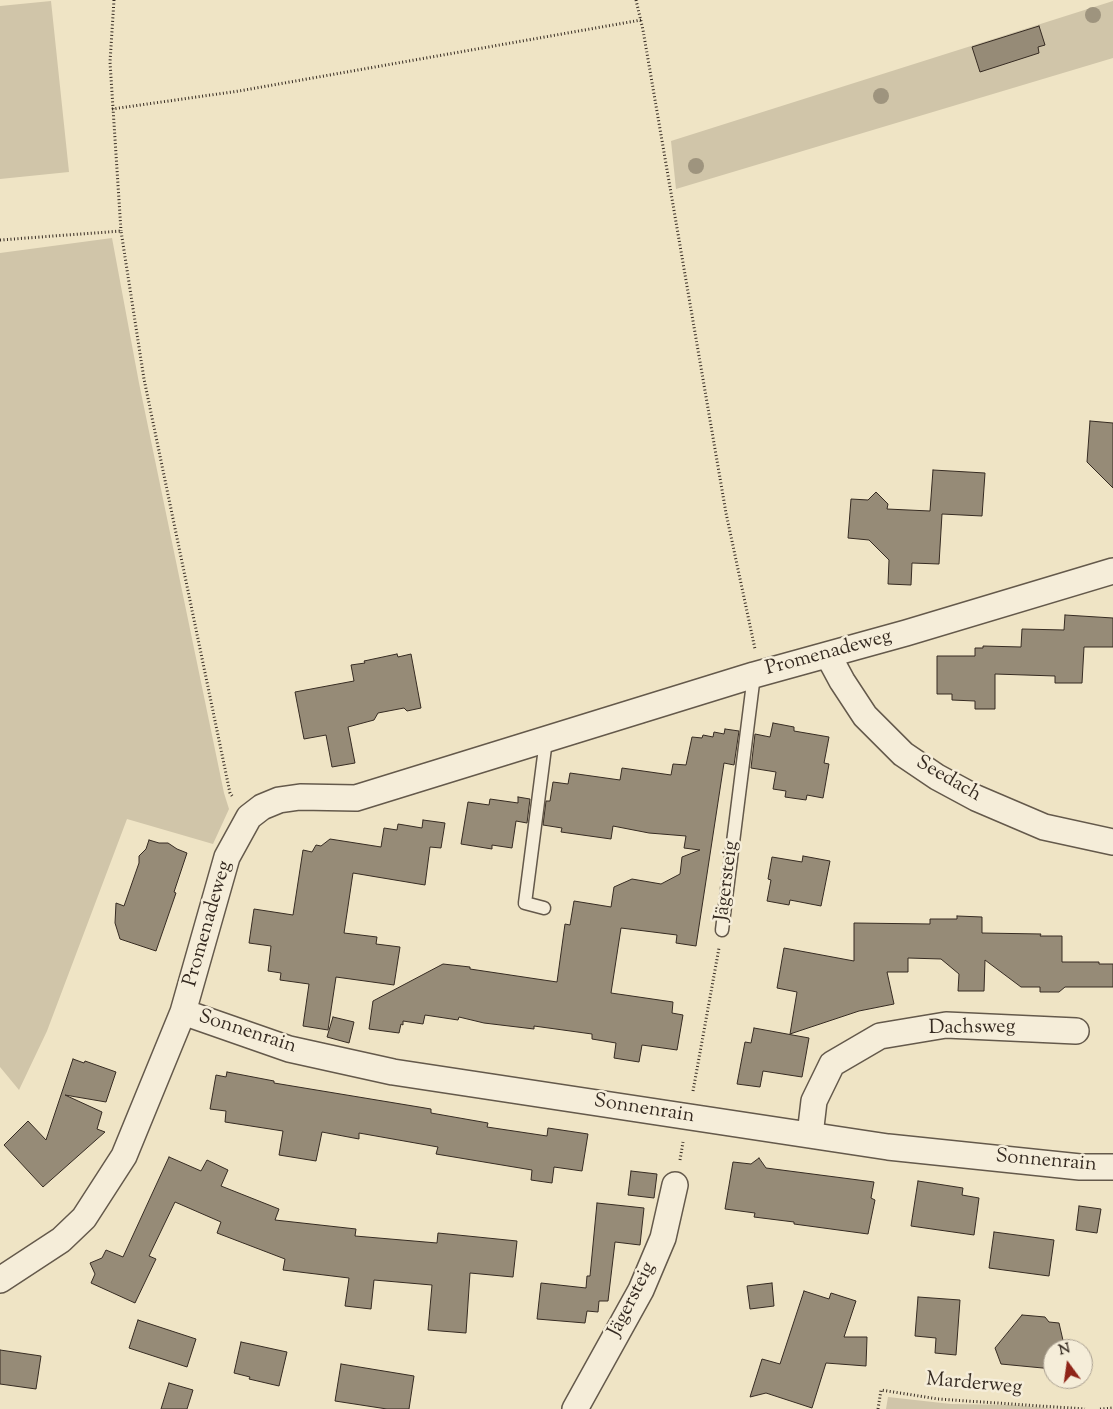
<!DOCTYPE html>
<meta charset="utf-8">
<style>
body{margin:0}
#map{position:relative;width:1113px;height:1409px;overflow:hidden;background:#efe4c5;font-family:"Sorts Mill Goudy",serif}
canvas{display:block}
.north{position:absolute;left:1043px;top:1339px;width:50px;height:50px;box-sizing:border-box;background:#f5edd9;border:1px solid #a99f90;border-radius:50%;rotate:346deg;font-size:14px;font-weight:700;line-height:20px;text-align:center;color:#362b22}
.north::after{content:'';display:block;margin:auto;width:18px;height:22px;background:#8f2418;clip-path:polygon(50% 0,100% 100%,50% 72%,0 100%)}
</style>
<div id="map">
<canvas width="1113" height="1409"></canvas>
<div class="north">N</div>
</div>
<script>
const context = document.querySelector('canvas').getContext('2d');
context.lineJoin = 'round';
function fill(path, color) { context.fillStyle = color; context.fill(path, 'evenodd'); }
const shape = rows => new Path2D(rows.map(r => 'M' + r).join(''));
function stroke(path, color, width, dash) { context.strokeStyle = color; context.lineWidth = width; context.lineCap = dash ? 'butt' : 'round'; context.setLineDash(dash || []); context.stroke(path); }
function drawText(font, color, halo, rows, align = 'center') {
  context.font = font + ' "Sorts Mill Goudy",serif'; context.lineWidth = 5; context.setLineDash([]); context.textBaseline = 'middle'; context.strokeStyle = halo; context.fillStyle = color; for (const [text, x, y, turn = 0] of rows) {
    context.save(); context.translate(x, y); context.rotate((+turn || 0) * Math.PI / 180); context.textAlign = isNaN(turn) ? turn : align; if (halo) context.strokeText(text, 0, 0); context.fillText(text, 0, 0); context.restore();
  }
}
const green = shape([
 [51,1,69,172,0,179,0,6],
 [1113,1,1113,58,676,189,671,141],
 [112,238,139,383,224,793,229,809,213,844,127,819,47,1031,19,1090,0,1067,0,253],
 [888,1397,951,1404,1013,1405,1057,1409,886,1409]
]);
const building = shape([
 [1039,26,1045,45,1038,47,1039,53,980,72,972,47,1039,26],
 [1090,421,1113,423,1113,488,1087,462,1090,421],
 [933,470,985,473,982,516,942,514,939,564,912,563,911,585,888,584,889,560,869,540,848,538,851,499,868,500,876,492,888,504,887,509,930,511,933,470],
 [1065,615,1113,618,1113,647,1084,647,1082,683,1055,683,1055,676,995,674,995,709,975,709,975,701,952,700,952,694,937,694,937,656,975,656,975,648,983,648,983,646,1021,647,1022,629,1064,630,1065,615],
 [397,654,398,657,411,654,421,708,407,711,404,708,378,713,374,720,348,727,355,763,332,767,326,735,304,739,295,692,354,681,351,665,365,663,364,661,397,654],
 [773,723,794,727,794,731,829,737,824,763,829,764,823,798,807,795,806,800,785,797,786,791,773,789,776,772,751,768,755,734,770,737,773,723],
 [725,729,739,731,734,765,724,763,696,946,676,943,677,935,621,928,611,993,673,1002,672,1013,683,1015,677,1050,642,1045,639,1062,614,1058,616,1043,592,1039,592,1034,534,1026,534,1029,484,1023,459,1017,458,1020,425,1015,423,1024,403,1021,403,1025,401,1024,399,1033,369,1029,373,1001,443,964,470,967,470,969,557,982,565,924,570,925,574,901,611,907,614,887,632,879,661,884,680,874,682,857,700,850,684,848,686,836,649,833,613,826,611,839,561,832,562,828,543,825,546,801,550,801,553,782,568,784,570,773,620,780,622,768,671,775,673,764,686,765,692,737,702,738,703,735,713,737,714,732,724,734,725,729],
 [518,797,530,799,527,823,516,821,512,848,492,845,492,849,461,844,468,802,489,805,490,799,518,803,518,797],
 [423,820,445,823,441,848,430,847,425,885,353,873,344,933,377,937,376,944,400,947,394,985,336,977,328,1030,303,1026,309,984,280,980,281,973,268,971,271,946,249,943,254,909,293,915,303,850,312,852,316,845,321,846,330,839,381,847,384,828,397,830,398,824,422,828,423,820],
 [149,840,159,843,168,843,177,849,187,853,174,892,176,893,156,951,120,939,115,923,116,903,124,906,139,863,139,856,146,849,149,840],
 [803,856,830,861,821,906,790,900,789,905,767,901,771,880,768,879,772,857,802,862,803,856],
 [957,916,982,917,982,933,1041,934,1040,936,1062,936,1062,962,1099,962,1099,964,1113,964,1113,987,1065,987,1059,992,1040,992,1040,987,1021,987,985,960,984,991,958,991,959,974,941,959,908,958,908,972,887,972,894,1004,859,1011,790,1034,797,992,777,988,784,948,854,961,854,923,930,924,930,919,957,919,957,916],
 [333,1017,354,1022,349,1043,327,1037,333,1017],
 [754,1028,809,1038,802,1077,763,1071,760,1087,737,1084,745,1042,751,1043,754,1028],
 [73,1059,84,1063,85,1061,116,1072,106,1102,65,1095,102,1112,97,1129,105,1132,43,1187,4,1145,28,1121,46,1140,73,1059],
 [227,1072,274,1081,274,1083,431,1109,431,1113,488,1123,487,1127,547,1136,548,1128,588,1134,582,1171,554,1167,552,1183,531,1180,532,1170,436,1154,438,1147,359,1133,359,1139,322,1132,316,1161,279,1155,283,1131,225,1122,226,1111,210,1109,216,1075,226,1077,227,1072],
 [169,1157,201,1171,207,1160,228,1170,221,1186,279,1209,275,1220,356,1229,355,1236,437,1243,438,1233,517,1241,513,1277,470,1273,466,1333,428,1330,432,1285,374,1280,371,1309,345,1306,349,1278,283,1270,285,1259,217,1233,221,1222,175,1202,149,1256,156,1259,135,1303,91,1283,95,1274,90,1263,102,1258,106,1250,123,1257,169,1157],
 [759,1158,766,1168,874,1182,871,1198,875,1200,868,1234,794,1224,794,1222,754,1217,755,1213,725,1209,733,1162,751,1164,759,1158],
 [631,1171,657,1174,654,1198,628,1195,631,1171],
 [918,1181,963,1188,962,1195,979,1198,974,1235,911,1226,918,1181],
 [597,1203,644,1208,640,1245,615,1242,608,1301,599,1301,598,1312,587,1311,585,1323,537,1319,541,1283,586,1288,587,1276,590,1276,597,1203],
 [1079,1206,1101,1209,1097,1233,1076,1230,1079,1206],
 [994,1232,1054,1240,1049,1276,989,1268,994,1232],
 [772,1283,774,1306,750,1309,747,1286,772,1283],
 [804,1291,829,1299,831,1293,856,1301,844,1337,867,1337,866,1366,826,1363,812,1408,766,1393,750,1397,762,1359,780,1364,804,1291],
 [918,1297,960,1300,956,1355,935,1353,936,1338,915,1336,918,1297],
 [1022,1315,1045,1317,1049,1322,1059,1323,1065,1349,1053,1349,1053,1369,1001,1364,995,1348,1022,1315],
 [138,1320,196,1339,187,1367,129,1348,138,1320],
 [241,1342,287,1352,279,1386,249,1379,250,1377,234,1373,241,1342],
 [0,1350,41,1356,36,1389,0,1384,0,1350],
 [341,1364,414,1376,409,1409,387,1409,335,1401,341,1364],
 [169,1383,193,1390,187,1409,161,1409,169,1383]
]);
const path = shape([
 [114,0,110,62,121,231],
 [636,0,643,30,726,513,755,649],
 [112,109,239,91,641,20],
 [0,240,121,231,144,379,230,793,233,797],
 [693,1091,719,948],
 [680,1160,683,1142],
 [878,1409,881,1390,938,1399,1085,1409],
 [1100,1409,1113,1408]
]);
const lane = shape([
 [544,908,525,903,546,740],
 [722,930,754,675]
]);
const street = shape([
 [828,655,842,681,865,716,903,754,937,777,976,798,1044,827,1113,842],
 [183,1012,289,1049,393,1072,888,1147,1080,1167,1113,1167],
 [810,1135,814,1101,832,1064,880,1036,946,1025,1076,1031],
 [0,1280,61,1240,84,1218,124,1156,183,1012,227,857,249,817,262,807,279,800,300,797,356,798,754,675,906,633,1113,571],
 [575,1409,641,1290,663,1238,675,1185]
]);
const trees = [
 [1093,15],
 [881,96],
 [696,166]
];
const streetNames = [
 ["Promenadeweg",829,654,-15],
 ["Seedach",948,780,30],
 ["Jägersteig",728,881,-83],
 ["Promenadeweg",209,924,-74],
 ["Dachsweg",972,1029,-1],
 ["Sonnenrain",247,1033,18],
 ["Sonnenrain",644,1110,9],
 ["Sonnenrain",1046,1162,5],
 ["Jägersteig",633,1300,-63],
 ["Marderweg",974,1385,5]
];
fill(green, '#d0c5a9');
fill(building, '#968b77');
stroke(building, '#362b22', 1);
stroke(lane, '#64594b', 15);
stroke(street, '#64594b', 28);
stroke(path, '#362b22', 3, [1, 2.5]);
stroke(lane, '#f5edd9', 12);
stroke(street, '#f5edd9', 25);
context.fillStyle = '#9e947e';
for (const [x, y] of trees) { context.beginPath(); context.arc(x, y, 8, 0, 2 * Math.PI); context.fill(); }
drawText('20px', '#362b22', '#f5edd9', streetNames);
</script>
